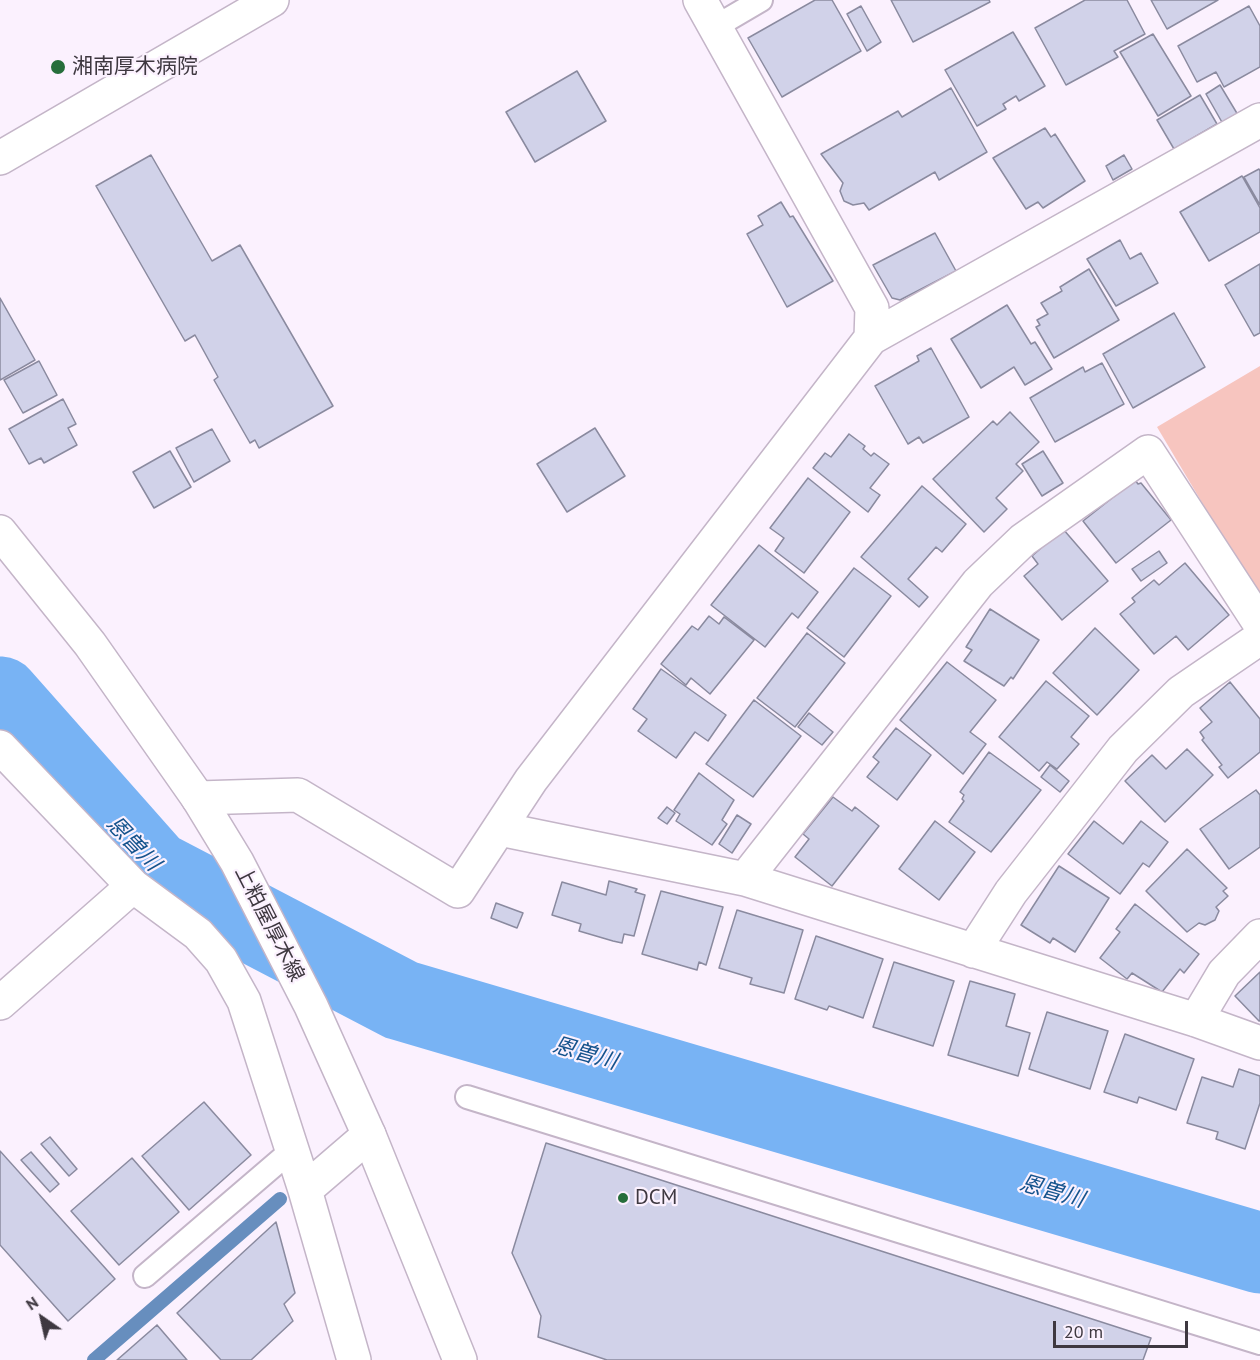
<!DOCTYPE html>
<meta charset="utf-8">
<style>
body{margin:0}
#map{position:relative;width:1260px;height:1360px;overflow:hidden;background:#fbf1fe;font-family:"PT Sans",sans-serif}
canvas{display:block}
.north{position:absolute;left:12px;top:1288px;width:60px;height:60px;-webkit-text-stroke:4px #fbf1fe;paint-order:stroke;rotate:326deg;font-size:16px;font-weight:700;line-height:24px;text-align:center;color:#3e3840}
.north::after{content:'';display:block;margin:auto;width:21px;height:27px;background:#3e3840;clip-path:polygon(50% 0,100% 100%,50% 72%,0 100%)}
.scale{position:absolute;left:1053px;top:1321px;width:135px;height:27px;box-sizing:border-box;border:3px solid #3e3840;border-top:0;padding-left:8px;font-size:18px;line-height:21px;white-space:nowrap;color:#3e3840;-webkit-text-stroke:4px #fbf1fe;paint-order:stroke}
</style>
<div id="map">
<canvas width="1260" height="1360"></canvas>
<div class="north">N</div>
<div class="scale">20 m</div>
</div>
<script>
const context = document.querySelector('canvas').getContext('2d');
context.lineJoin = 'round';
function fill(path, color) { context.fillStyle = color; context.fill(path, 'evenodd'); }
const shape = rows => new Path2D(rows.map(r => 'M' + r).join(''));
function stroke(path, color, width, dash) { context.strokeStyle = color; context.lineWidth = width; context.lineCap = dash ? 'butt' : 'round'; context.setLineDash(dash || []); context.stroke(path); }
function drawText(font, color, halo, rows, align = 'center') {
  context.font = font + ' "PT Sans","Noto Sans JP",sans-serif'; context.lineWidth = 4.5; context.setLineDash([]); context.textBaseline = 'middle'; context.strokeStyle = halo; context.fillStyle = color; for (const [text, x, y, turn = 0] of rows) {
    context.save(); context.translate(x, y); context.rotate((+turn || 0) * Math.PI / 180); context.textAlign = isNaN(turn) ? turn : align; if (halo) context.strokeText(text, 0, 0); context.fillText(text, 0, 0); context.restore();
  }
}
const green = shape([
 [1260,366,1260,600,1157,427]
]);
const stream = shape([
 [94,1360,280,1199]
]);
const river = shape([
 [0,697,154,871,401,1000,1260,1253]
]);
const building = shape([
 [815,0,832,0,861,51,782,97,748,38,815,0],
 [891,0,989,0,990,2,913,42,891,0],
 [1085,0,1127,0,1145,34,1114,51,1118,57,1066,85,1035,28,1085,0],
 [1151,0,1218,0,1167,29,1151,0],
 [861,6,881,42,867,51,847,14,861,6],
 [1249,6,1260,26,1260,67,1224,87,1216,72,1197,82,1178,46,1249,6],
 [1013,32,1045,86,1019,101,1016,96,1003,104,1006,109,977,126,945,70,1013,32],
 [1153,34,1191,96,1158,116,1120,52,1153,34],
 [577,71,606,121,535,162,506,112,577,71],
 [1220,85,1238,115,1223,124,1206,94,1220,85],
 [951,88,987,152,939,180,935,172,869,210,864,203,853,205,844,201,840,191,843,183,821,154,898,111,902,117,951,88],
 [1200,95,1217,124,1174,149,1157,120,1200,95],
 [1045,128,1051,137,1055,134,1085,181,1043,208,1038,202,1026,209,993,158,1045,128],
 [151,155,212,261,240,245,333,406,259,448,255,440,250,443,214,380,218,377,195,335,185,341,96,186,151,155],
 [1124,155,1132,169,1113,180,1106,166,1124,155],
 [1259,169,1260,171,1260,205,1244,177,1259,169],
 [1242,176,1260,208,1260,232,1209,261,1180,212,1242,176],
 [781,202,790,217,793,216,833,281,787,307,747,234,763,225,758,216,781,202],
 [935,233,956,271,900,300,892,298,873,265,935,233],
 [1120,240,1130,259,1141,253,1158,283,1116,306,1087,259,1120,240],
 [1260,264,1260,333,1254,336,1225,285,1260,264],
 [1089,269,1119,320,1054,358,1036,327,1040,325,1037,320,1048,314,1041,303,1062,291,1060,287,1089,269],
 [0,298,35,360,0,380,0,298],
 [1007,305,1031,344,1035,342,1052,369,1025,385,1014,367,981,388,951,339,1007,305],
 [1174,313,1205,367,1133,408,1103,354,1174,313],
 [931,348,969,417,923,443,919,437,908,444,875,386,919,361,917,356,931,348],
 [39,361,57,395,23,413,4,380,39,361],
 [1102,363,1124,404,1055,442,1030,398,1083,367,1085,372,1102,363],
 [63,399,76,424,68,428,77,445,44,463,41,458,29,464,9,429,63,399],
 [1010,412,1039,442,1016,464,1023,471,996,498,1007,509,984,532,933,479,993,421,997,425,1010,412],
 [595,428,625,476,567,512,537,464,595,428],
 [212,429,230,461,194,482,176,448,212,429],
 [849,434,865,446,863,449,871,456,874,453,889,464,870,488,880,495,868,512,813,468,825,453,831,457,849,434],
 [170,451,191,487,154,508,133,472,170,451],
 [1043,451,1063,483,1042,496,1022,464,1043,451],
 [808,478,850,512,804,573,775,551,784,538,770,528,808,478],
 [1135,480,1138,484,1141,483,1171,520,1116,563,1083,521,1135,480],
 [922,486,966,524,942,552,936,547,908,579,928,597,919,607,861,557,922,486],
 [1063,529,1108,581,1062,620,1024,576,1038,564,1032,556,1063,529],
 [759,545,818,592,798,618,792,613,765,647,711,605,759,545],
 [1159,551,1167,563,1141,581,1132,569,1159,551],
 [1185,563,1229,615,1188,650,1176,636,1154,654,1120,614,1135,602,1132,598,1154,580,1159,585,1185,563],
 [854,568,891,596,844,657,807,628,854,568],
 [990,609,1039,640,1013,679,1011,677,1004,686,964,661,972,650,966,647,990,609],
 [709,616,719,624,724,617,754,640,710,694,691,678,686,685,661,664,692,626,698,630,709,616],
 [1095,628,1139,670,1097,715,1053,673,1095,628],
 [807,633,845,663,795,727,757,698,807,633],
 [947,662,996,700,970,732,986,744,963,774,900,720,947,662],
 [661,669,726,715,708,741,695,732,676,758,638,731,647,719,633,709,661,669],
 [1046,681,1089,716,1071,737,1079,744,1057,769,1047,762,1039,771,999,737,1046,681],
 [1230,682,1260,719,1260,752,1228,778,1219,767,1222,765,1202,740,1204,738,1200,732,1212,722,1200,708,1230,682],
 [754,700,801,736,753,797,706,764,754,700],
 [809,713,833,732,822,745,798,727,809,713],
 [896,728,931,755,897,800,867,777,879,762,873,757,896,728],
 [1187,749,1213,775,1165,822,1125,781,1152,755,1166,769,1187,749],
 [989,752,1041,790,991,852,949,822,964,801,962,799,964,795,960,792,989,752],
 [1050,765,1069,781,1060,792,1041,777,1050,765],
 [699,773,734,800,722,820,727,824,712,845,676,821,680,814,674,810,699,773],
 [1256,790,1260,795,1260,847,1229,869,1200,829,1256,790],
 [833,797,852,811,855,807,879,826,832,886,795,857,809,839,803,834,833,797],
 [667,807,675,813,667,824,658,818,667,807],
 [737,815,751,824,732,853,719,844,737,815],
 [935,821,975,852,939,900,899,869,935,821],
 [1094,821,1123,844,1141,821,1168,842,1149,867,1143,863,1120,894,1068,854,1094,821],
 [1187,849,1227,888,1223,891,1228,896,1216,907,1219,911,1215,920,1205,925,1199,923,1187,932,1146,891,1187,849],
 [1059,866,1109,898,1075,952,1053,938,1050,943,1021,925,1059,866],
 [609,881,637,889,635,892,645,895,634,936,624,934,622,943,613,941,579,931,581,924,552,915,562,882,606,895,609,881],
 [661,891,723,907,706,965,699,962,697,970,642,954,661,891],
 [496,903,523,913,517,928,491,918,496,903],
 [1135,904,1199,954,1184,973,1180,969,1162,992,1132,973,1127,979,1100,958,1120,932,1116,929,1135,904],
 [737,910,803,930,784,993,750,984,752,978,719,968,737,910],
 [816,936,883,959,863,1018,829,1006,827,1010,795,999,816,936],
 [894,962,954,981,933,1046,873,1027,894,962],
 [1260,972,1260,1021,1259,1021,1235,996,1260,972],
 [970,981,1015,994,1006,1026,1030,1033,1018,1076,948,1055,970,981],
 [1047,1012,1108,1031,1090,1089,1029,1069,1047,1012],
 [1125,1034,1194,1059,1176,1110,1139,1097,1137,1103,1104,1092,1125,1034],
 [1239,1069,1260,1076,1260,1103,1245,1149,1216,1139,1218,1132,1187,1123,1202,1077,1233,1087,1239,1069],
 [204,1102,251,1155,189,1210,142,1156,204,1102],
 [50,1137,77,1169,69,1176,41,1144,50,1137],
 [546,1143,1151,1338,1143,1360,607,1360,538,1337,541,1316,512,1253,546,1143],
 [0,1151,115,1279,68,1321,0,1245,0,1151],
 [31,1152,59,1184,50,1192,21,1160,31,1152],
 [132,1158,179,1212,119,1265,71,1211,132,1158],
 [276,1222,295,1293,284,1304,293,1321,251,1360,221,1360,177,1313,276,1222],
 [157,1325,187,1360,117,1360,157,1325]
]);
const service = shape([
 [715,27,761,0],
 [467,1097,1260,1343],
 [145,1276,292,1150]
]);
const minor = shape([
 [700,0,872,308,871,338],
 [0,158,272,0],
 [0,747,133,886,198,934,221,960,244,1001,305,1190],
 [198,798,298,795,458,891,531,780,871,338,1260,120],
 [500,829,745,879,1196,1020,1260,1043],
 [745,879,978,583,1023,540,1148,452,1260,624],
 [973,951,1011,892,1123,749,1181,692,1260,638],
 [0,1003,133,886],
 [1196,1020,1224,973,1260,936],
 [354,1360,305,1190,369,1135]
]);
const secondary = shape([
 [0,532,90,644,198,798,237,862,311,1006,369,1135,460,1360]
]);
const markers = [
 [58,67,8,"#266e3b"],
 [623,1198,6,"#266e3b"]
];
const poiNames = [
 ["湘南厚木病院",72,67],
 ["DCM",635,1198]
];
const streetNames = [
 ["上粕屋厚木線",269,924,63]
];
const waterNames = [
 ["恩曽川",133,844,46],
 ["恩曽川",585,1054,16],
 ["恩曽川",1052,1192,16]
];
fill(green, '#f7c5bf');
stroke(stream, '#678ebe', 14);
stroke(river, '#78b3f4', 81);
fill(building, '#d1d2e9');
stroke(building, '#8a8a9f', 1.5);
stroke(service, '#c4b5c8', 26);
stroke(minor, '#c4b5c8', 36);
stroke(secondary, '#c4b5c8', 36);
stroke(service, '#fff', 22);
stroke(minor, '#fff', 33);
stroke(secondary, '#fff', 33);
for (const [x, y, r, color] of markers) { const dot = new Path2D(); dot.arc(x, y, r, 0, 2 * Math.PI); context.fillStyle = color; context.fill(dot); stroke(dot, '#fbf1fe', 2); }
drawText('21px', '#3e3840', '#fbf1fe', poiNames, 'left');
drawText('21px', '#3e3840', '#fbf1fe', streetNames);
drawText('italic 22px', '#15538d', '#fbf1fe', waterNames);
</script>
